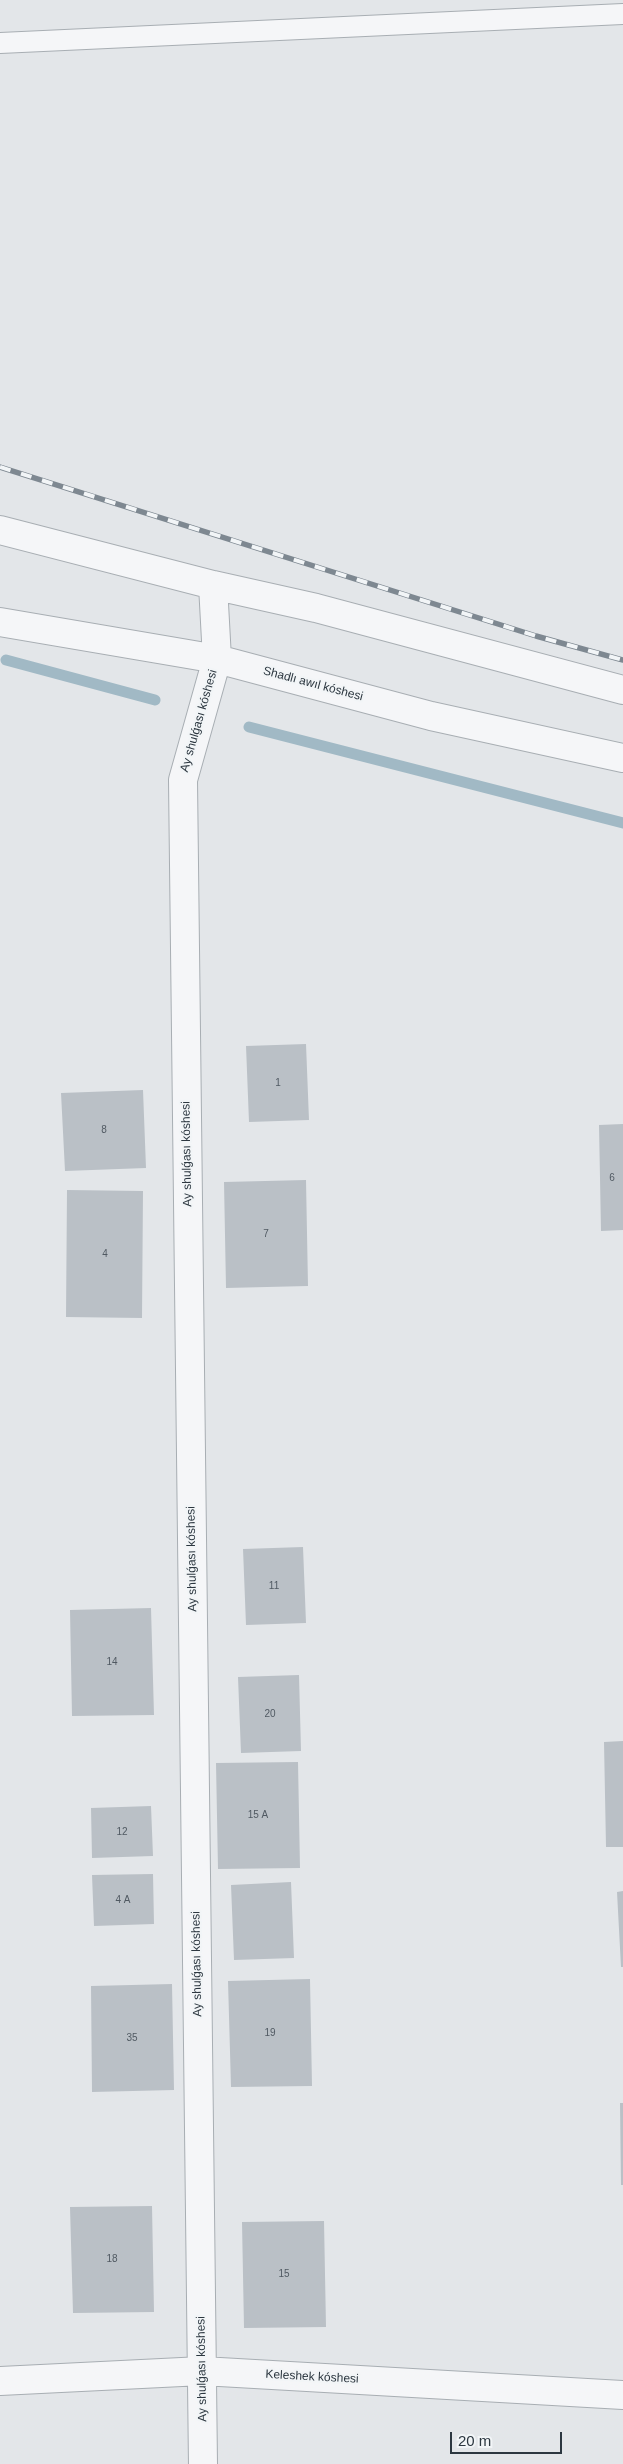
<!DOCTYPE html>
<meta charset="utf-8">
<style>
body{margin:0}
#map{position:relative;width:623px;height:2464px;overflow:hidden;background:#e3e6e9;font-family:Helvetica,sans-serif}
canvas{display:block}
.scale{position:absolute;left:450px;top:2432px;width:112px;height:22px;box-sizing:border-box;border:2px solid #2c3740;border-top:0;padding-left:6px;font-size:15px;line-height:18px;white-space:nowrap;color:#2c3740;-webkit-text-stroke:4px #f2f5f7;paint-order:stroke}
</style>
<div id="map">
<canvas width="623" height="2464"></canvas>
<div class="scale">20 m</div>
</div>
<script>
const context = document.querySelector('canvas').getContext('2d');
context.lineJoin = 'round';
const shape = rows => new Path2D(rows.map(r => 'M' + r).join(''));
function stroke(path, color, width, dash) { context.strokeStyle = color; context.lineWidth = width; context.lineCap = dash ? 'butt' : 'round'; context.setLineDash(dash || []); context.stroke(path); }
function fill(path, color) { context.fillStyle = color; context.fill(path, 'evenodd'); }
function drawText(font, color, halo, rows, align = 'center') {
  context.font = font + ' Helvetica,sans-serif'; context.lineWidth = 4.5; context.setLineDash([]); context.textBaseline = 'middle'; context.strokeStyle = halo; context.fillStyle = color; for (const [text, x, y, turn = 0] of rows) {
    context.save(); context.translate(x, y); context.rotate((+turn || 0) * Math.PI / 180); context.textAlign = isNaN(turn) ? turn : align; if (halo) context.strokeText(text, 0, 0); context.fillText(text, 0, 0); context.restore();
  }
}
const stream = shape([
 [6,660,155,700],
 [249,727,623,823]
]);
const building = shape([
 [306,1044,309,1120,249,1122,246,1046],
 [143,1090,146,1168,65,1171,61,1093],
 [623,1124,623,1230,601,1231,599,1125],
 [306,1180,308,1286,226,1288,224,1182],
 [67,1190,143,1191,142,1318,66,1317],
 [303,1547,306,1623,246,1625,243,1549],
 [151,1608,154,1715,72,1716,70,1610],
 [299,1675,301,1751,241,1753,238,1677],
 [623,1741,623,1847,606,1847,604,1742],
 [298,1762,300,1868,218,1869,216,1763],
 [151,1806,153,1856,92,1858,91,1808],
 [153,1874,154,1924,94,1926,92,1875],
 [291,1882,294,1958,234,1960,231,1885],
 [623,1891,623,1967,621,1967,617,1892],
 [310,1979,312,2086,231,2087,228,1981],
 [172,1984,174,2090,92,2092,91,1986],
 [620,2103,623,2103,623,2185,621,2185],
 [152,2206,154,2312,73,2313,70,2207],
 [324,2221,326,2327,244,2328,242,2222]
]);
const lane = shape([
 [0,43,623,14]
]);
const street = shape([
 [0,530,213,585,316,608,623,690],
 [0,622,217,659,431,716,623,758],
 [0,2381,202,2371,623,2395],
 [203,2464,183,780,217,659,213,585]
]);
const rail = shape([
 [0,467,536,636,623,660]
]);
const numberNames = [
 ["1",278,1083],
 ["8",104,1130],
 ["6",612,1178],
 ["7",266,1234],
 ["4",105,1254],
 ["11",274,1586],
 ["14",112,1662],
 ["20",270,1714],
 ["15 А",258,1815],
 ["12",122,1832],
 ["4 А",123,1900],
 ["19",270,2033],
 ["35",132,2038],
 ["18",112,2259],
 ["15",284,2274]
];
const streetNames = [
 ["Shadlı awıl kóshesi",313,684,15],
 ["Ay shulǵası kóshesi",199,721,-74],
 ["Ay shulǵası kóshesi",187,1154,-91],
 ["Ay shulǵası kóshesi",192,1559,-91],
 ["Ay shulǵası kóshesi",197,1964,-91],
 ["Ay shulǵası kóshesi",202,2369,-91],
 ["Keleshek kóshesi",312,2377,3]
];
stroke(stream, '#a1b9c5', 11);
fill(building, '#bac0c6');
stroke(lane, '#a8aeb3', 22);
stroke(street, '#a8aeb3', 30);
stroke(lane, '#f5f6f8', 20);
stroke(street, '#f5f6f8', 28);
stroke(rail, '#7e8891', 5.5);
stroke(rail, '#f2f5f7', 4, [11]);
drawText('10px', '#505962', null, numberNames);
drawText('12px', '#2c3740', '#f2f5f7', streetNames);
</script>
